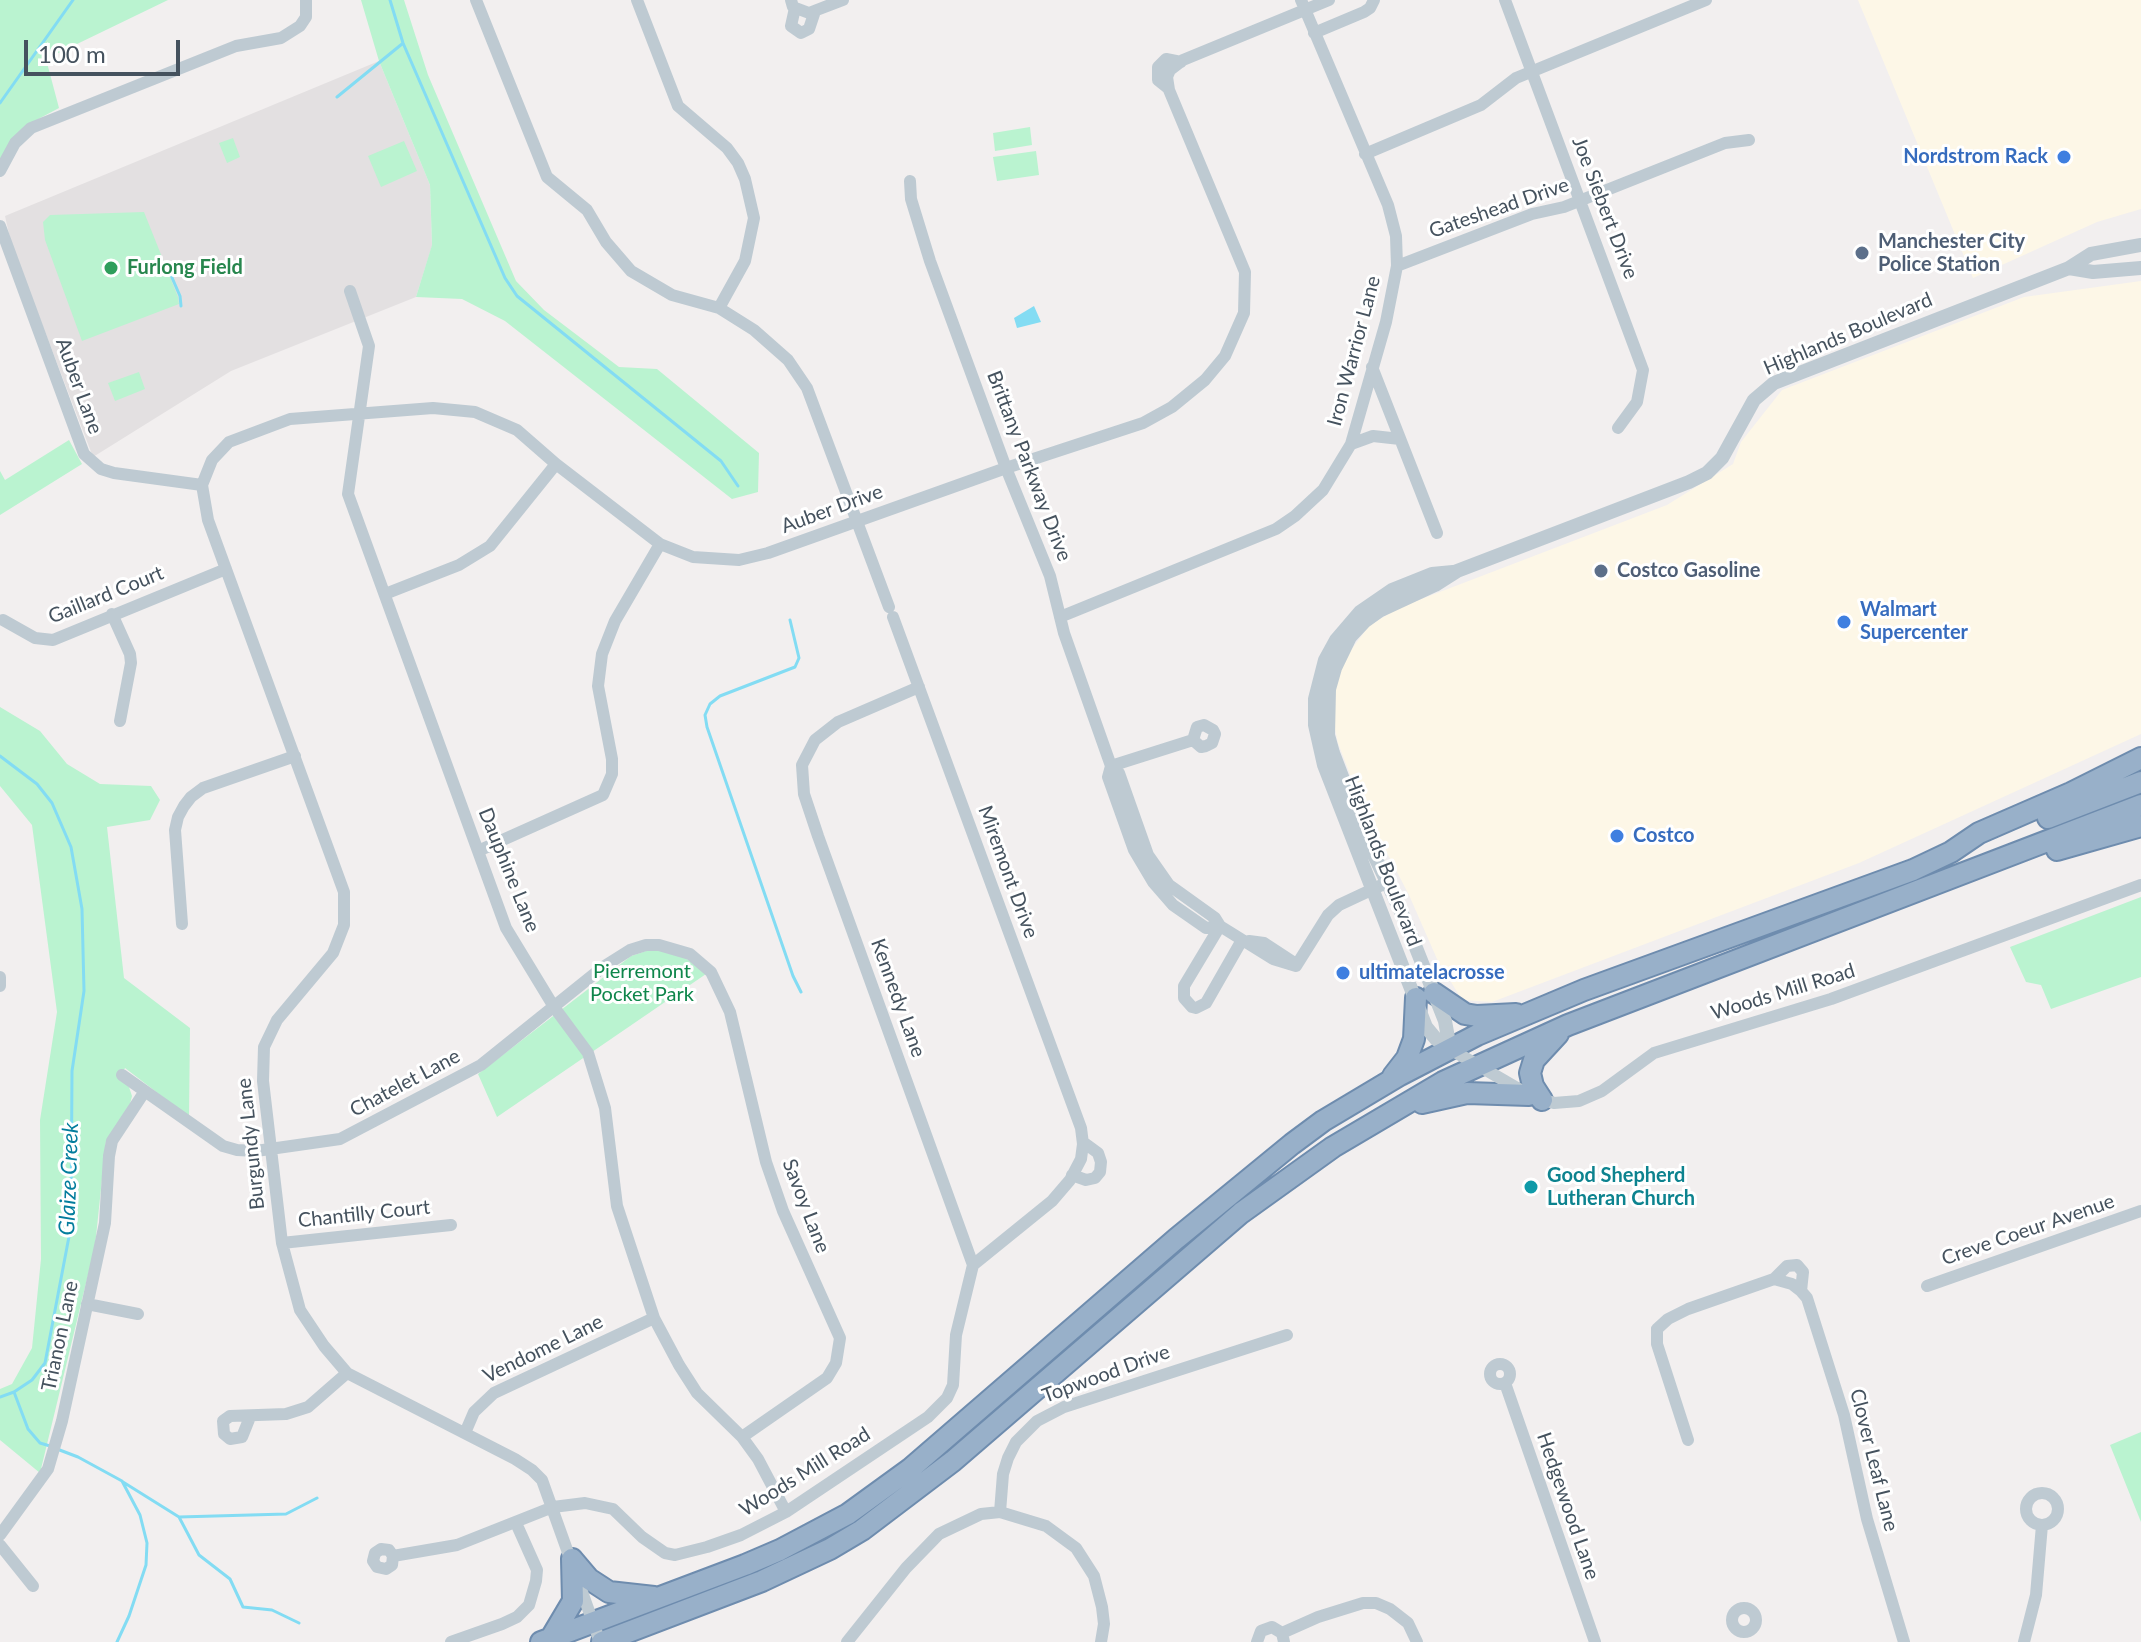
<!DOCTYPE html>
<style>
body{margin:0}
#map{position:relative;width:2141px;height:1642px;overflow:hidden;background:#f2efef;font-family:Lato,sans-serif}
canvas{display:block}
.scale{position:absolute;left:24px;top:40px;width:156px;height:36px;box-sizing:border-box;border:4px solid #45525e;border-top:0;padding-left:10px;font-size:24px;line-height:28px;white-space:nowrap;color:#45525e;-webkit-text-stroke:6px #fff;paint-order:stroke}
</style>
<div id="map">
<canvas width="2141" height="1642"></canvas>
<div class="scale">100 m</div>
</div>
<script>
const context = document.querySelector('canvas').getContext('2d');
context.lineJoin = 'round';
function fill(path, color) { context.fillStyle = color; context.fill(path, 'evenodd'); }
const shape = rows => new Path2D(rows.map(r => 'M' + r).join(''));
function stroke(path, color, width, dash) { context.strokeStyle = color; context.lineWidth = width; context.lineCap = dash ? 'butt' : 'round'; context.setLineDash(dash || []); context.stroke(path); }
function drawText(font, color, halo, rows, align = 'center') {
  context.font = font + ' Lato,sans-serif'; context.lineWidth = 6; context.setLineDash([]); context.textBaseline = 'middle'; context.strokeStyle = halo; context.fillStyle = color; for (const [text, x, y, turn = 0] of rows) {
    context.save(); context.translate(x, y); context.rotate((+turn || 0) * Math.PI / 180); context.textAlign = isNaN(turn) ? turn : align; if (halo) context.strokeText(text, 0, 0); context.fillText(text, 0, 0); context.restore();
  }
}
const commercial = shape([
 [1858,0,2141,0,2141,209,2097,222,1973,278],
 [2141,281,2141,734,1859,863,1492,1002,1462,1000,1437,959,1409,895,1361,803,1338,743,1330,706,1342,662,1369,626,1398,608,1667,505,1733,464,1741,442,1782,390,2024,297]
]);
const education = shape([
 [379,61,430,185,432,246,416,297,231,371,93,457,11,243,5,216]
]);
const green = shape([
 [0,0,168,0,46,59,59,108,27,125,0,164],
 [361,0,404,0,428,75,516,281,544,310,619,367,657,369,759,453,758,492,732,499,505,321,462,299,416,297,432,245,430,185,379,61],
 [1030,127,1032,145,995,151,993,133],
 [233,138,240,157,227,163,219,143],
 [404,141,417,171,381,187,368,156],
 [1036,151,1039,175,997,181,993,157],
 [144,212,178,297,179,304,82,341,45,240,43,222,50,215],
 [139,372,145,389,115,401,108,383],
 [69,440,82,464,0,515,0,471,5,480],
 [0,707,40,731,67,764,100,784,151,786,160,800,150,820,107,827,124,978,190,1028,189,1117,125,1068,120,1078,129,1087,132,1096,130,1104,106,1141,95,1246,40,1473,0,1440,0,1389,12,1384,32,1348,41,1259,40,1120,57,1012,32,825,0,786],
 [2141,897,2141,977,2051,1009,2041,985,2026,982,2010,947],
 [659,950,683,956,706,974,497,1117,478,1074,631,956,646,951],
 [2141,1432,2141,1522,2110,1445]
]);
const water = shape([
 [1034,306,1041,322,1017,328,1014,318]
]);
const stream = shape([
 [390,0,403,43,505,278,517,296,721,461,738,486],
 [337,97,402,44],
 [0,103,73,0],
 [170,273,180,296,181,306],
 [790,620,799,658,795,667,720,696,710,704,705,715,707,727,793,976,801,992],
 [0,756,37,784,52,803,71,847,82,909,84,991,72,1071,71,1226,45,1363,32,1380,14,1392,28,1429,40,1443,50,1446],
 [0,1397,14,1392],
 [57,1449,78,1457,122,1481,140,1515,147,1543,146,1565,129,1616,117,1642],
 [123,1482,179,1517,286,1514,317,1498],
 [179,1517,199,1555,230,1579,243,1607,272,1610,299,1623]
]);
const minor = shape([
 [476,0,547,177,587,210,606,242,631,271,672,295,719,308,754,330,788,360,807,388,889,607],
 [637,0,678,106,727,148,738,163,745,179,754,218,745,261,719,308],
 [791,0,793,7,809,13,843,0],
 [1505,0,1643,370,1637,402,1618,428],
 [795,8,791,26,801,33,809,29,815,11],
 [1314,33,1364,12,1370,8,1374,0],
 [1168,88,1158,80,1158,67,1166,59,1181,62],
 [1365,154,1481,105,1516,78,1706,0],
 [0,171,15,143,31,128,236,46,281,38,300,26,306,17,306,0],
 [910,181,911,199,930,261,1006,468,1050,576,1064,633,1111,766,1119,773,1148,855,1169,885,1215,918,1220,926,1273,959,1296,966],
 [0,226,84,454,101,469,114,473,202,485,208,520,344,892,344,925,333,953,277,1020,264,1047,263,1081,282,1243,300,1310,324,1346,347,1373,515,1459,532,1470,542,1480,600,1642],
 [1397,266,1532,214,1564,207,1725,143,1749,140],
 [350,291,369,346,348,494,506,928,554,1007,588,1053,605,1108,617,1206,654,1318,679,1365,697,1393,742,1437,758,1459,786,1512],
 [1372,367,1437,533],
 [1351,444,1373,436,1400,439],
 [202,485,212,460,229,442,290,419,433,408,475,412,517,430,556,464,660,544,693,557,739,560,768,553,1006,468,1143,423,1172,407,1205,380,1225,356,1244,313,1245,272,1169,90,1167,77,1170,70,1183,60,1329,0],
 [385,594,459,565,490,546,556,464],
 [112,614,130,654,131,663,120,721],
 [893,617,1081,1128,1083,1144,1081,1159,1070,1180,1052,1201,973,1265],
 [1060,617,1276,529,1295,516,1323,490,1351,444,1386,322,1397,266,1396,236,1388,205,1301,0],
 [3,620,35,638,53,640,226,569],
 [1111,766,1108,777,1134,850,1153,882,1173,905,1206,928,1220,926],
 [1111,766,1193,740,1201,747,1206,746,1212,743,1215,734,1213,730,1204,725,1197,727,1193,740],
 [478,851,603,795,612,774,612,759,598,686,602,654,615,621,660,544],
 [182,924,175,830,178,817,184,806,191,797,203,788,295,756],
 [1220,926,1184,986,1184,998,1192,1007,1196,1008,1206,1003,1242,940],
 [1249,941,1264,943,1293,962],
 [1296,966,1328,915,1339,905,1386,883],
 [0,977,0,986],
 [1450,1049,1529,1095,1554,1103,1579,1101,1602,1091,1654,1053,1831,999,2141,885],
 [122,1075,223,1146,237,1150,256,1151,340,1139,481,1065,603,967,630,950,646,945,659,945,690,954,711,972,730,1012,766,1162,783,1211,840,1338,836,1363,827,1378,742,1437],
 [1072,1175,1086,1180,1095,1178,1100,1172,1101,1162,1098,1153,1083,1142],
 [282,1243,451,1225],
 [1774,1279,1787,1266,1797,1265,1803,1272,1801,1291],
 [1927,1286,2141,1211],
 [87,1304,138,1314],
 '1490 1374a10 10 0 1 1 20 0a10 10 0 1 1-20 0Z',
 [1505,1383,1595,1642],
 [250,1417,242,1437,230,1439,224,1434,223,1421,230,1416,286,1414,308,1407,347,1373],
 [465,1433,474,1412,494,1393,654,1318],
 [1688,1440,1657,1344,1657,1329,1668,1319,1688,1309,1774,1279,1792,1284,1801,1291,1807,1298,1844,1415,1867,1519,1904,1642],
 '2026 1509a16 16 0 1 1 32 0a16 16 0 1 1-32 0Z',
 [1000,1512,1003,1474,1008,1458,1016,1442,1037,1421,1064,1407,1287,1335],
 [0,1535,48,1469,62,1421,105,1223,109,1156,112,1141,145,1091],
 [0,1545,33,1586],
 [393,1556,392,1565,386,1569,377,1567,373,1561,375,1553,381,1549,389,1550,393,1556,457,1545,553,1507,585,1503,613,1509,642,1537,665,1553,675,1555,707,1547,741,1535,786,1512,928,1417,947,1398,953,1385,956,1335,973,1265,818,836,804,794,802,765,815,740,838,722,919,687],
 '1732 1620a12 12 0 1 1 24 0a12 12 0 1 1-24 0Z',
 [1282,1633,1318,1617,1363,1603,1376,1603,1390,1609,1408,1623,1417,1642],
 [451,1642,502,1624,517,1617,529,1605,536,1581,537,1570,516,1523],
 [847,1642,906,1568,939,1534,981,1514,1000,1512,1046,1526,1076,1548,1094,1576,1102,1607,1104,1624,1101,1642],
 [1257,1642,1261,1631,1272,1627,1282,1633,1284,1642],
 [2024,1642,2036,1595,2042,1525]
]);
const tertiary = shape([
 [2069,268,2093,272,2141,268],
 [1450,1049,1445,1021,1405,920,1364,834,1333,753,1328,735,1329,689,1335,668,1350,637,1365,621,1379,611,1435,585,1457,571,1689,482,1707,473,1722,458,1754,400,1774,383,2069,268,2091,254,2141,245],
 [1450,1049,1436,1039,1426,1027,1324,765,1315,725,1315,699,1325,660,1336,640,1360,612,1392,590,1432,574,1453,572]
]);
const trunk = shape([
 [2048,818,2141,782],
 [2057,850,2141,826],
 [1434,993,1465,1014,1477,1016,1516,1014],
 [1393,1076,1407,1058,1414,1039,1416,998],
 [1542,1100,1533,1086,1530,1073,1534,1060,1558,1034],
 [1422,1103,1467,1093,1529,1095],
 [572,1559,589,1579,609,1592,654,1597],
 [551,1638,573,1601,572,1559],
 [541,1642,745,1565,780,1550,848,1514,910,1469,1176,1239,1292,1144,1323,1121,1400,1075,1477,1035,1584,990,1913,870,1951,852,1979,833,2071,793,2141,758],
 [602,1642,762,1581,830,1549,862,1530,953,1461,1241,1213,1333,1147,1443,1082,1568,1025,2141,805]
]);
const markers = [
 [2064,157,8,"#3f7fe0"],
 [1862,253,8,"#5c6f8a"],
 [111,268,8,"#2e9e5b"],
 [1601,571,8,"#5c6f8a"],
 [1844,622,8,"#3f7fe0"],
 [1617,836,8,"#3f7fe0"],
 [1343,973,8,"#3f7fe0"],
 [1531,1187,8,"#0f9aa8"]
];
const shopNames = [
 ["Nordstrom Rack",2048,157,"right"],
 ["Walmart",1860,610],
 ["Supercenter",1860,633],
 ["Costco",1633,836],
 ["ultimatelacrosse",1359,973]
];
const streetNames = [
 ["Gateshead Drive",1499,208,-19],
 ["Joe Siebert Drive",1605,208,69],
 ["Highlands Boulevard",1848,334,-23],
 ["Iron Warrior Lane",1354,351,-75],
 ["Auber Lane",79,386,70],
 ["Brittany Parkway Drive",1029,466,69],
 ["Auber Drive",832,509,-20],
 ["Gaillard Court",106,595,-22],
 ["Highlands Boulevard",1383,861,69],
 ["Dauphine Lane",509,870,68],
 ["Miremont Drive",1008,872,70],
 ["Woods Mill Road",1783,992,-17],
 ["Kennedy Lane",898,998,70],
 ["Chatelet Lane",405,1083,-28],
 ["Burgundy Lane",251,1144,-96],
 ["Savoy Lane",806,1206,69],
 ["Chantilly Court",364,1214,-6],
 ["Creve Coeur Avenue",2028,1230,-19],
 ["Trianon Lane",60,1336,-78],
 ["Vendome Lane",543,1349,-26],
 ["Topwood Drive",1106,1374,-20],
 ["Clover Leaf Lane",1874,1460,76],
 ["Woods Mill Road",805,1472,-32],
 ["Hedgewood Lane",1568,1506,71]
];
const serviceNames = [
 ["Manchester City",1878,242],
 ["Police Station",1878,265],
 ["Costco Gasoline",1617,571]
];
const leisureNames = [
 ["Furlong Field",127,268]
];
const parkNames = [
 ["Pierremont",642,972],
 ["Pocket Park",642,995]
];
const cultureNames = [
 ["Good Shepherd",1547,1176],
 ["Lutheran Church",1547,1199]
];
const waterNames = [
 ["Glaize Creek",69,1179,-88]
];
fill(commercial, '#fdf7e7');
fill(education, '#e3e0e1');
fill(green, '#baf3d0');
fill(water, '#83dcf3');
stroke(stream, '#83dcf3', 3);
stroke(trunk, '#6e8cae', 24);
stroke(minor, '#becad2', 12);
stroke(tertiary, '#becad2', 14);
stroke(trunk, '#98b0c9', 20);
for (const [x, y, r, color] of markers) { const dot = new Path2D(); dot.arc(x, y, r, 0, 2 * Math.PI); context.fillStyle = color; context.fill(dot); stroke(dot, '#fff', 3); }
drawText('bold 20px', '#366cbe', '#fff', shopNames, 'left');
drawText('20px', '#45525e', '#fff', streetNames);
drawText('bold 20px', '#4e5e75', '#fff', serviceNames, 'left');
drawText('bold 20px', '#27864d', '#fff', leisureNames, 'left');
drawText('20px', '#0f864b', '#fff', parkNames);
drawText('bold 20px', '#0d838f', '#fff', cultureNames, 'left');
drawText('italic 22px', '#037d9d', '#fff', waterNames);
</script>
